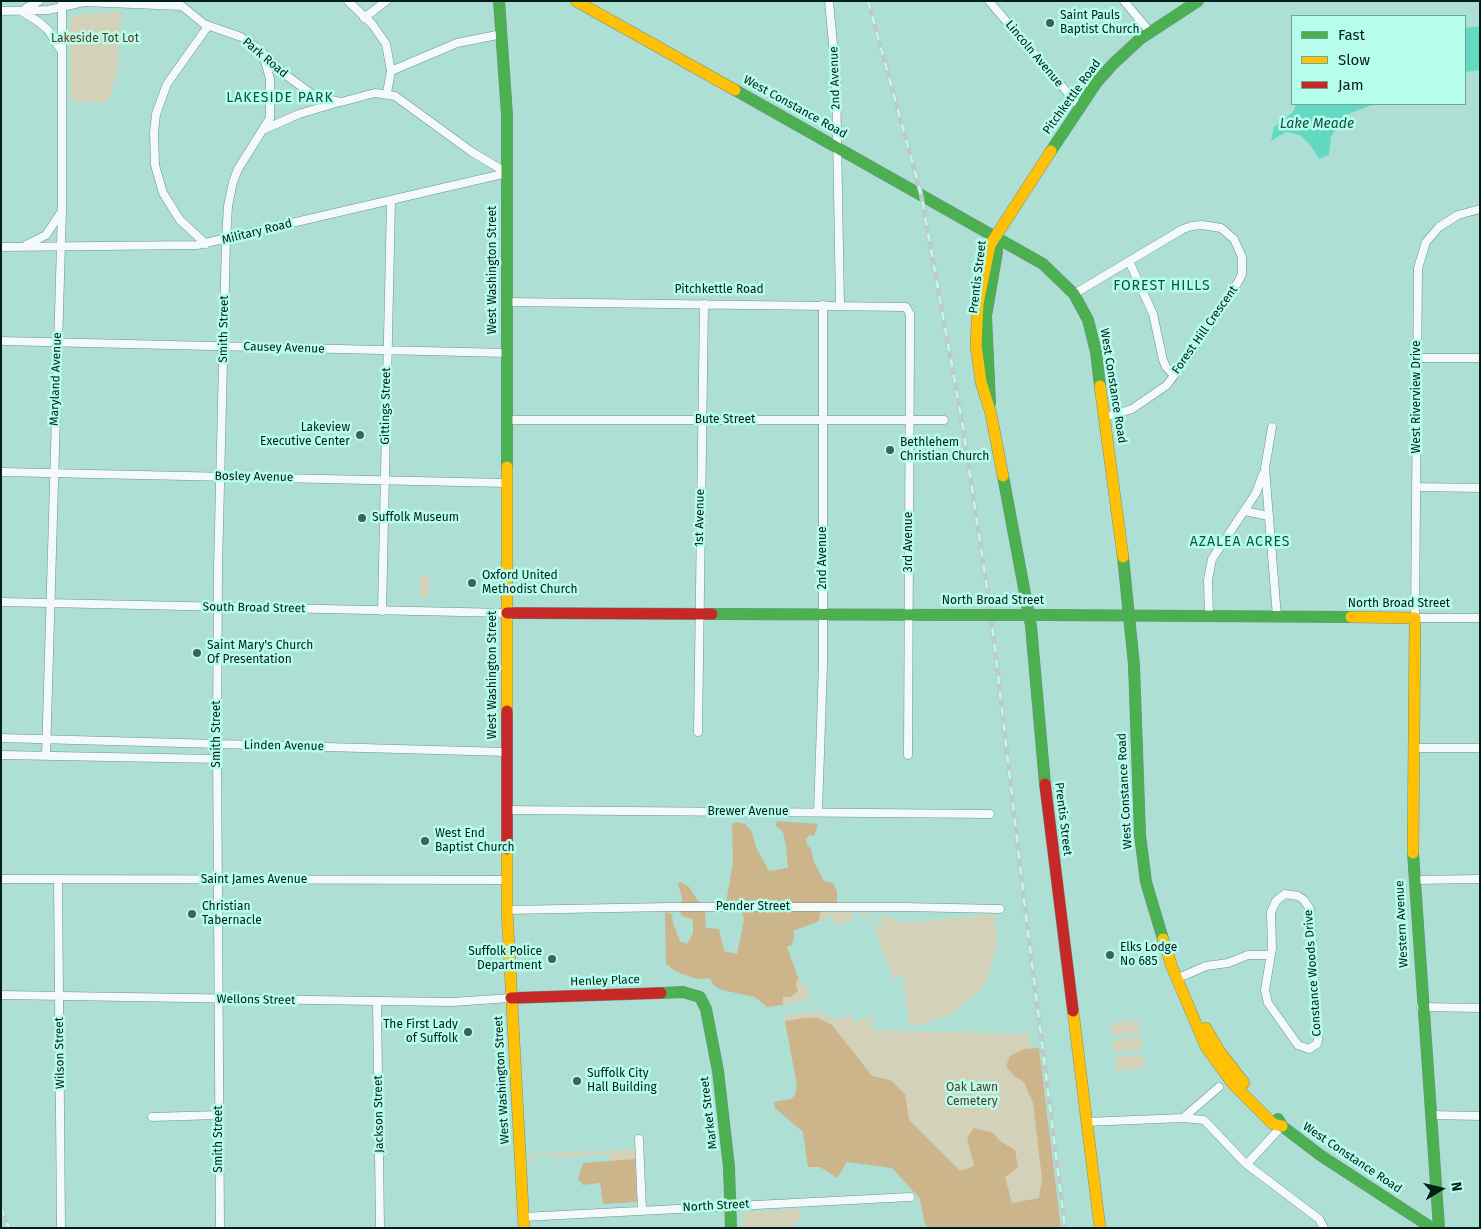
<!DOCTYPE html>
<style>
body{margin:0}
#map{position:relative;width:1481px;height:1229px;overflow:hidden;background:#aedfd4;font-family:"Fira Sans",sans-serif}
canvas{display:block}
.frame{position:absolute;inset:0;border:2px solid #021e19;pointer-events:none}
.legend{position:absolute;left:1291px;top:15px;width:175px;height:90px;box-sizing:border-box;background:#b7fdec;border:1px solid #6fa498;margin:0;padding:6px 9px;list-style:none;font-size:15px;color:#021e19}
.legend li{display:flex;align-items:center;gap:10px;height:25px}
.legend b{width:25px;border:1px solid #6fa498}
.north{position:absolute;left:1416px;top:1164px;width:50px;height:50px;-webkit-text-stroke:4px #b7fdec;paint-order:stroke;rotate:81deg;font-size:14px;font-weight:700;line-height:20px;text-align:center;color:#021e19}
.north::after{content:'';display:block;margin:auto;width:18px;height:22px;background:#021e19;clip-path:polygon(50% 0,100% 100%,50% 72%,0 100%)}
</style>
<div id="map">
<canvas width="1481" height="1229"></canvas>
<div class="frame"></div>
<ul class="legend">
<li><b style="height:6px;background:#4caf50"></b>Fast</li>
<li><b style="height:6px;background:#ffc107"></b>Slow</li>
<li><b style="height:6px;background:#c62828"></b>Jam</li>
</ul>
<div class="north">N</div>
</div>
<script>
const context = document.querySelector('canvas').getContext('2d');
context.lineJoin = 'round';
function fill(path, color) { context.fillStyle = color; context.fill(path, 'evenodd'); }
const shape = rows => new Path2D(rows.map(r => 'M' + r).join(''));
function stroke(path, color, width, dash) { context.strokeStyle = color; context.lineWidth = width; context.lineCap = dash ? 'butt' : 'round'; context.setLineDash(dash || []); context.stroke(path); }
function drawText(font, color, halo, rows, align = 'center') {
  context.font = font + ' "Fira Sans",sans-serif'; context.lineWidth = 5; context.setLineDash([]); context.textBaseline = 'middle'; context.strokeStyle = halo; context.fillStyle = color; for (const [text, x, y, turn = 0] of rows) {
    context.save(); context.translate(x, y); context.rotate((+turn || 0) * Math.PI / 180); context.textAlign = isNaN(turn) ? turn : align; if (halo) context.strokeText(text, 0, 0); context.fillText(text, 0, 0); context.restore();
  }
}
const green = shape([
 [121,11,118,70,108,102,70,102,70,22,73,16],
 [420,576,429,576,429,597,420,597],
 [820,912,849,912,854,916,854,919,836,925,832,916,819,921],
 [864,912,871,914,880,931,883,930,881,922,882,915,901,921,902,923,995,914,997,944,989,975,980,990,948,1016,910,1027,902,974,896,976,894,982,870,914,862,917,861,913],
 [798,977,801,985,805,984,810,998,806,1001,783,1005,783,996,791,997],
 [818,1011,835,1019,851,1015,854,1023,874,1015,875,1019,871,1022,870,1030,1029,1034,1052,1227,980,1190,888,1099,832,1025,818,1018,785,1021,785,1018,779,1016],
 [1139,1020,1140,1033,1113,1036,1111,1023],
 [1141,1037,1142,1050,1114,1053,1113,1040],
 [1143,1055,1144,1068,1116,1071,1115,1057],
 [591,1149,595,1152,634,1149,635,1159,611,1161,610,1154,591,1154,556,1158,556,1155,530,1157,530,1162,528,1162,528,1155,589,1151],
 [799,1209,800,1219,793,1225,794,1228,743,1228,743,1213]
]);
const forest = shape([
 [777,821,818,824,814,836,810,835,806,839,807,845,811,849,814,862,824,881,833,883,837,891,837,905,821,905,819,921,793,931,794,936,792,945,787,947,798,977,796,985,798,991,791,997,783,997,783,1005,767,1007,755,997,722,990,714,986,710,978,697,979,677,972,666,964,665,915,665,912,672,914,673,923,680,941,687,944,693,933,693,919,682,916,680,912,682,898,678,884,680,882,689,887,705,911,706,928,719,929,724,951,737,954,744,919,738,904,726,903,733,863,732,824,737,822,745,824,752,832,756,847,769,871,788,868,786,846,783,832,776,826],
 [806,1018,818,1018,832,1025,872,1076,890,1080,905,1094,909,1120,960,1171,974,1166,967,1138,974,1128,993,1133,1000,1141,1015,1150,1018,1167,1005,1177,1012,1203,1039,1198,1042,1178,1033,1103,1024,1082,1014,1076,1006,1066,1010,1056,1024,1049,1039,1048,1061,1228,932,1228,925,1225,920,1199,892,1168,847,1162,837,1178,820,1167,808,1167,803,1132,775,1108,774,1102,791,1099,795,1095,797,1086,785,1021],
 [635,1159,637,1202,603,1204,600,1183,583,1185,578,1179,583,1163]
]);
const water = shape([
 [1480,26,1480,70,1465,72,1465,28],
 [1296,104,1375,104,1350,113,1331,136,1329,155,1319,159,1311,146,1300,135,1286,132,1271,141,1274,127,1293,112]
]);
const street = shape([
 [348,1,372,24,386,44,391,71,387,93],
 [829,1,836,77,840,305],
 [989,1,1080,107],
 [1124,1,1150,32],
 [26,8,39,1],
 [1,11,48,10,84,2,182,6,204,24,241,37,256,47,287,76,316,97,341,102,375,93,395,96,472,152,507,173],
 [21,11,39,22,48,30,60,49],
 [364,18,386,1],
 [391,71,457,43,502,34],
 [265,129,299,114,336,103],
 [1480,209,1458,215,1439,227,1426,242,1418,268,1415,618,1480,618],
 [206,244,180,220,163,193,155,165,154,133,156,114,167,84,208,26],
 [26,245,46,235,60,214],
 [1,247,197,245,507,173],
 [1129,261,1153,314,1163,360,1166,367,1174,375],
 [1074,294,1183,229,1192,226,1202,225,1221,228,1234,239,1242,257,1242,274,1238,282,1208,328,1167,385,1132,409,1105,417],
 [507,302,906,307,910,314,910,337,908,755],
 [1,341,507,353],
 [1417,358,1480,358],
 [507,420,944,420],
 [1272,427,1265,468,1277,617],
 [1,472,507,483],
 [1417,487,1480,488],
 [1244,511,1269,516],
 [1,602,507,613],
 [382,611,391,201],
 [1209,617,1208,580,1212,559,1256,493,1263,474],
 [698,732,704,304],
 [1,738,507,752],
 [1414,748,1480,748],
 [1,755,217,759],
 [46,756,62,210,62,1],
 [506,810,990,814],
 [818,812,823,664,823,305],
 [1,879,506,880],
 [58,879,61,1228],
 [1414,880,1480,879],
 [1285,894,1298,896,1304,900,1310,909,1318,1040,1317,1044,1309,1049,1298,1045,1268,1003,1265,990,1272,948,1271,912,1276,901,1285,894],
 [507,910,670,907,905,907,1000,909],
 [1176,979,1206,966,1228,963,1248,955,1271,955],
 [1,995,377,1001,452,1002,511,998],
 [377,1001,380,1228],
 [1421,1007,1480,1008],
 [1430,1115,1480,1116],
 [152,1117,219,1115],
 [1183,1118,1219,1087],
 [1086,1122,1183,1118,1204,1120,1245,1163,1319,1219,1324,1228],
 [639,1139,642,1210],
 [1247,1164,1282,1126],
 [523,1217,910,1197],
 [220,1228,217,742,218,567,226,240,228,206,233,182,238,169,270,118,270,79,262,51]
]);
const fast = shape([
 [499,1,507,115,507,467],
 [735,90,1043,264,1074,294,1088,320,1096,352,1100,386],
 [1051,151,1097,82,1113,64,1140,39,1198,1],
 [990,403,986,316,997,252,997,236],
 [1003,476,1031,626,1045,784],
 [1123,557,1134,665,1140,835,1146,882,1163,939],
 [712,614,956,615],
 [1046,615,1351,617],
 [1413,853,1439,1228],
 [661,993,683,992,700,997,706,1009,718,1071,729,1167,731,1228],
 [1278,1119,1282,1126,1320,1155,1432,1228]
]);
const slow = shape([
 [576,1,735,90],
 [1100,386,1123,557],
 [507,467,507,711],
 [1003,476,991,414,981,382,976,345,978,304,990,245,1051,151],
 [1351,617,1415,618,1413,853],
 [507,849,507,910,524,1228],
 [1163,939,1172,967,1206,1047,1233,1084,1273,1124,1282,1126],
 [1073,1011,1100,1228],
 [1206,1028,1220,1052,1244,1083]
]);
const jam = shape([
 [507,613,712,614],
 [507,711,507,849],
 [1045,784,1073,1011],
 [511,998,661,993]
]);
const rail = shape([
 [868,1,921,194,962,422,991,615,1025,908,1065,1228],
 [1,1208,9,1228]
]);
const fastBridge = shape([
 [956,615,1046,615]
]);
const markers = [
 [1050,23,5,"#3e625a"],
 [360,435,5,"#3e625a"],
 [890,450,5,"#3e625a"],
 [362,518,5,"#3e625a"],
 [472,583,5,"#3e625a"],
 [197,653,5,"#3e625a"],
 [425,841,5,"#3e625a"],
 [192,914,5,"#3e625a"],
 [1110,955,5,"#3e625a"],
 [552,959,5,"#3e625a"],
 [468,1032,5,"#3e625a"],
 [577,1081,5,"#3e625a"]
];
const poiNames = [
 ["Saint Pauls",1060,16],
 ["Baptist Church",1060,30],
 ["Lakeview",350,428,"right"],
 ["Executive Center",350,442,"right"],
 ["Bethlehem",900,443],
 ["Christian Church",900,457],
 ["Suffolk Museum",372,518],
 ["Oxford United",482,576],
 ["Methodist Church",482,590],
 ["Saint Mary's Church",207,646],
 ["Of Presentation",207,660],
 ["West End",435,834],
 ["Baptist Church",435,848],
 ["Christian",202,907],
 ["Tabernacle",202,921],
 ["Elks Lodge",1120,948],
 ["No 685",1120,962],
 ["Suffolk Police",542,952,"right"],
 ["Department",542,966,"right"],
 ["The First Lady",458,1025,"right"],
 ["of Suffolk",458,1039,"right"],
 ["Suffolk City",587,1074],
 ["Hall Building",587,1088]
];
const parkNames = [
 ["Lakeside Tot Lot",95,39],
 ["Oak Lawn",972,1088],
 ["Cemetery",972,1102]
];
const streetNames = [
 ["Lincoln Avenue",1034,54,50],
 ["Park Road",265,58,40],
 ["2nd Avenue",835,78,-92],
 ["Pitchkettle Road",1072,97,-54],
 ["West Constance Road",795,107,29],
 ["Military Road",257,232,-14],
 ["West Washington Street",493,270,-90],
 ["Prentis Street",978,277,-83],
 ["Pitchkettle Road",719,290],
 ["Smith Street",224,329,-89],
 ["Forest Hill Crescent",1205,330,-55],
 ["Causey Avenue",284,348,2],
 ["Maryland Avenue",56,379,-88],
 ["West Constance Road",1113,386,81],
 ["West Riverview Drive",1417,397,-90],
 ["Gittings Street",386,406,-89],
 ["Bute Street",725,420],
 ["Bosley Avenue",254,477,1],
 ["1st Avenue",700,518,-89],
 ["3rd Avenue",909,542,-90],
 ["2nd Avenue",823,558,-90],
 ["North Broad Street",993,601],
 ["North Broad Street",1399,604],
 ["South Broad Street",254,608,1],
 ["West Washington Street",493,675,-90],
 ["Smith Street",217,734,-90],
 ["Linden Avenue",284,746,1],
 ["West Constance Road",1125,791,-93],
 ["Brewer Avenue",748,812],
 ["Prentis Street",1063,819,83],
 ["Saint James Avenue",254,880],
 ["Pender Street",753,907],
 ["Western Avenue",1402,924,-93],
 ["Constance Woods Drive",1313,973,-94],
 ["Henley Place",605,981,-2],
 ["Wellons Street",256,1000,1],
 ["Wilson Street",60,1053,-91],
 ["West Washington Street",502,1080,-93],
 ["Market Street",709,1113,-97],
 ["Jackson Street",379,1114,-91],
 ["Smith Street",219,1139,-90],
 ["West Constance Road",1352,1158,34],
 ["North Street",716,1206,-3]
];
const neighbourhoodNames = [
 ["LAKESIDE PARK",280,98],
 ["FOREST HILLS",1162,286],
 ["AZALEA ACRES",1240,542]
];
const waterNames = [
 ["Lake Meade",1317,124]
];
fill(green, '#d4d1b9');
fill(forest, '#ccb58b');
fill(water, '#64d9c2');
stroke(street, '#6e928a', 9);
stroke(fast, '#6e928a', 12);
stroke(slow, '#6e928a', 12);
stroke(jam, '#6e928a', 12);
stroke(street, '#f3faf9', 8);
stroke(fast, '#4caf50', 11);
stroke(slow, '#ffc107', 11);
stroke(jam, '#c62828', 11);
stroke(rail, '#bccbc7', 4.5);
stroke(rail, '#b7fdec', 2.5, [8]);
stroke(fastBridge, '#6e928a', 12, []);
stroke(fastBridge, '#4caf50', 11);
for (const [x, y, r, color] of markers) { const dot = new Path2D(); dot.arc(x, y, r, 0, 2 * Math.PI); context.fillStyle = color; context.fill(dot); stroke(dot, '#b7fdec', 2); }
drawText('12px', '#021e19', '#b7fdec', poiNames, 'left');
drawText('12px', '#5a381d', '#b7fdec', parkNames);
drawText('12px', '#021e19', '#b7fdec', streetNames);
context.letterSpacing = '1px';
drawText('14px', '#035649', '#b7fdec', neighbourhoodNames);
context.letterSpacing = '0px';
drawText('italic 14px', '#124f44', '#b7fdec', waterNames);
</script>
